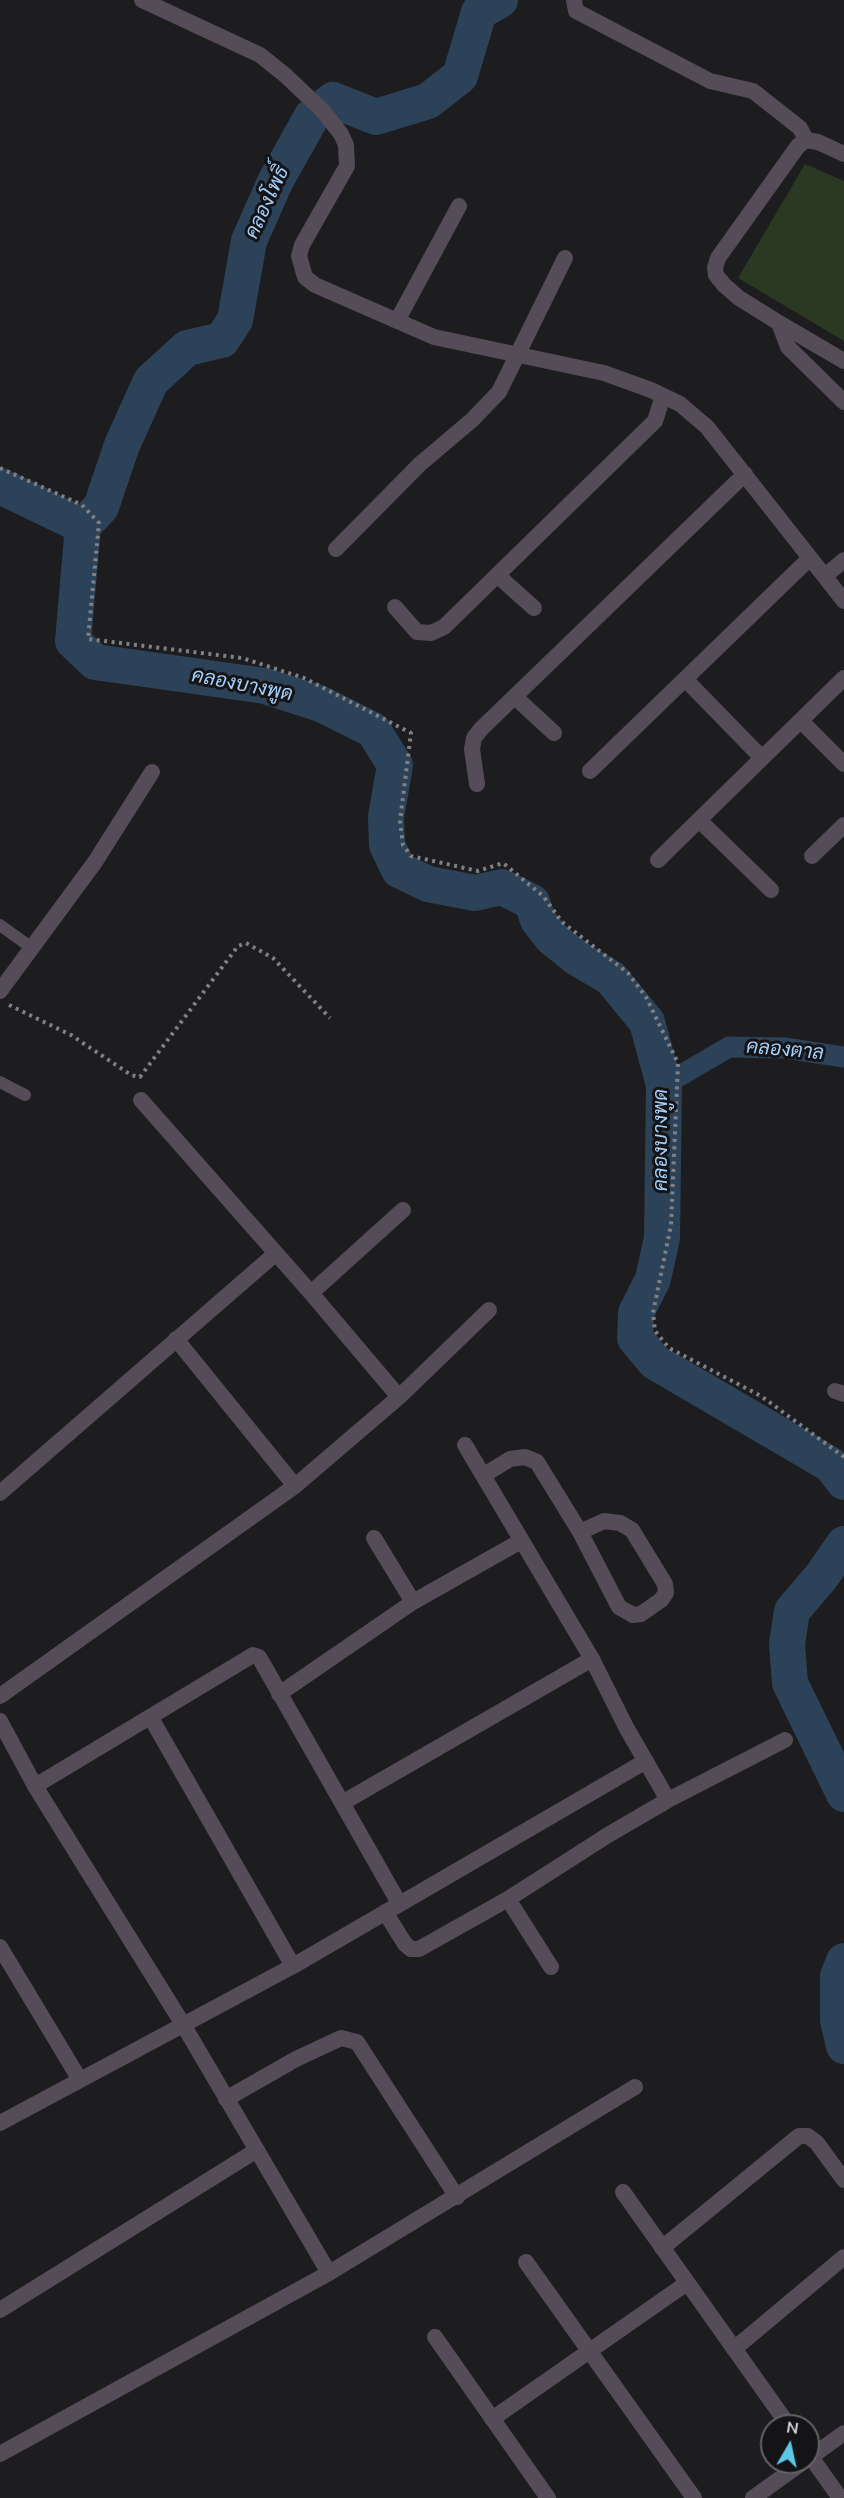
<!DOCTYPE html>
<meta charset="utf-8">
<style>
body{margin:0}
#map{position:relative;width:844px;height:2498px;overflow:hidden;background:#1d1c1f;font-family:"Nunito Sans",sans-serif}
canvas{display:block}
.north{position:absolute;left:760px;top:2414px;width:60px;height:60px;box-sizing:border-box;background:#141315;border:2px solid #636264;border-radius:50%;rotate:9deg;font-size:16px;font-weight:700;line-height:24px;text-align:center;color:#d9d8da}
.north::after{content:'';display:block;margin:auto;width:21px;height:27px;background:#5ac8e6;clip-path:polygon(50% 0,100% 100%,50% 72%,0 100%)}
</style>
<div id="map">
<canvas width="844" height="2498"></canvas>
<div class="north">N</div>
</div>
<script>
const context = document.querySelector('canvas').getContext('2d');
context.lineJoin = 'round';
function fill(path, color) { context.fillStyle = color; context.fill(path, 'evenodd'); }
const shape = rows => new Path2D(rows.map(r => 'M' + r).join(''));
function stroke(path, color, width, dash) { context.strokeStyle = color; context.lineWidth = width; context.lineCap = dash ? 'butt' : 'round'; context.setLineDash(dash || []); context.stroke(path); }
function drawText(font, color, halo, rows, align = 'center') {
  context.font = font + ' "Nunito Sans",Sarabun,sans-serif'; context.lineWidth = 6; context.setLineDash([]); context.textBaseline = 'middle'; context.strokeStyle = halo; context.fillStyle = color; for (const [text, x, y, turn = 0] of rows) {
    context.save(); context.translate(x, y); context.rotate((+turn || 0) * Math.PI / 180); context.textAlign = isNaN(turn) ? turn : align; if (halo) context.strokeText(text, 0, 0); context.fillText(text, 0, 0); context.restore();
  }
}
const green = shape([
 [805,164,844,181,844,341,738,278]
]);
const canal = shape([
 [664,1085,729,1047,785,1048,844,1057]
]);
const river = shape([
 [0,486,83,526,73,641,95,662,265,686,321,704,373,730,395,765,386,817,387,845,399,870,428,884,475,893,502,887,532,902,538,920,552,938,577,958,611,978,647,1022,664,1085,662,1238,653,1279,636,1313,635,1338,655,1362,831,1465,844,1482],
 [83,526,101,507,122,445,151,381,187,348,222,340,235,320,249,241,275,182,312,116,333,100,376,117,428,101,460,76,479,12,500,0],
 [844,1544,821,1577,792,1611,787,1644,790,1683,844,1794],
 [844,1961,838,1976,838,2020,844,2046]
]);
const path = shape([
 [0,468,82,505,99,523,88,639,242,658,304,678,411,733,400,821,403,845,411,856,478,871,503,863,543,896,562,922,628,973,646,997,678,1063,671,1225,653,1313,655,1331,669,1348,761,1396,844,1457],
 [9,1005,71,1035,131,1075,140,1077,238,946,246,943,273,958,330,1018]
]);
const service = shape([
 [0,925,32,948],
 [0,1082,25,1095]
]);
const minor = shape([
 [142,0,260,55,285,75,323,111,341,134,346,145,347,166,302,245,299,256,305,277,315,285,434,337,604,373,651,390,680,404,707,427,844,601],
 [574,0,576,11,710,81,753,91,800,128,806,140],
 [844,154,818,142,806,140,798,146,718,258,715,268,716,275,724,285,739,298,779,323,788,347,844,402],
 [397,321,459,206],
 [779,323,844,361],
 [336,549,420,464,472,420,499,392,565,258],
 [497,575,534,608],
 [825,576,844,560],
 [395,607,417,632,431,633,444,627,655,421,663,396],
 [685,679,762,758],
 [515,697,554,733],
 [801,721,844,764],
 [590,771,810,558],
 [477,784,472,749,474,738,481,729,745,474],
 [699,820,771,890],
 [812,856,844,825],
 [658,860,844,678],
 [0,991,95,862,152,772],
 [141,1100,311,1293,399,1397],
 [311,1293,403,1210],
 [176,1339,295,1486],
 [835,1391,844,1394],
 [465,1445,592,1659,626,1727,668,1800],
 [484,1475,510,1459,525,1457,537,1462,580,1532,619,1607,633,1615,641,1614,661,1600,666,1593,665,1584,632,1530,620,1523,604,1521,580,1532],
 [0,1493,275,1254],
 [374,1538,413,1602],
 [279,1694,413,1602,521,1541],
 [0,1696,295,1486,399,1397,489,1310],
 [151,1718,293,1966],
 [0,1721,35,1786,184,2026,329,2273],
 [35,1786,253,1655,259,1657,399,1903],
 [342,1803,592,1659],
 [508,1899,551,1967],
 [385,1912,405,1944,411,1949,419,1949,508,1899,608,1835,668,1800,785,1740],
 [0,1947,80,2080],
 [226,2099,296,2059,341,2038,357,2042,457,2197],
 [0,2123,293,1966,646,1761],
 [623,2192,789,2426],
 [662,2248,799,2136,808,2136,817,2143,844,2180],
 [526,2262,694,2498],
 [0,2310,257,2150],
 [435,2337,548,2498],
 [734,2349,844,2257],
 [492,2419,687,2283],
 [808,2453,840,2498],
 [0,2454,329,2273,635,2087],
 [808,2459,844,2433],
 [753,2498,803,2462]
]);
const waterNames = [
 ["คลองโพธิ์",268,203,-65],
 ["คลองบางพูด",242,686,11],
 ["คลองตาล",785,1051,5],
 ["คลองบางพูด",662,1140,-90]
];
fill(green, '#2b3922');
stroke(canal, '#2c4258', 21);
stroke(river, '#2c4258', 36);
stroke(path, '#818082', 4, [3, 4.5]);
stroke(service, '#544c57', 12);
stroke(minor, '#544c57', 16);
drawText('italic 20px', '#a3cffb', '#141315', waterNames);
</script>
